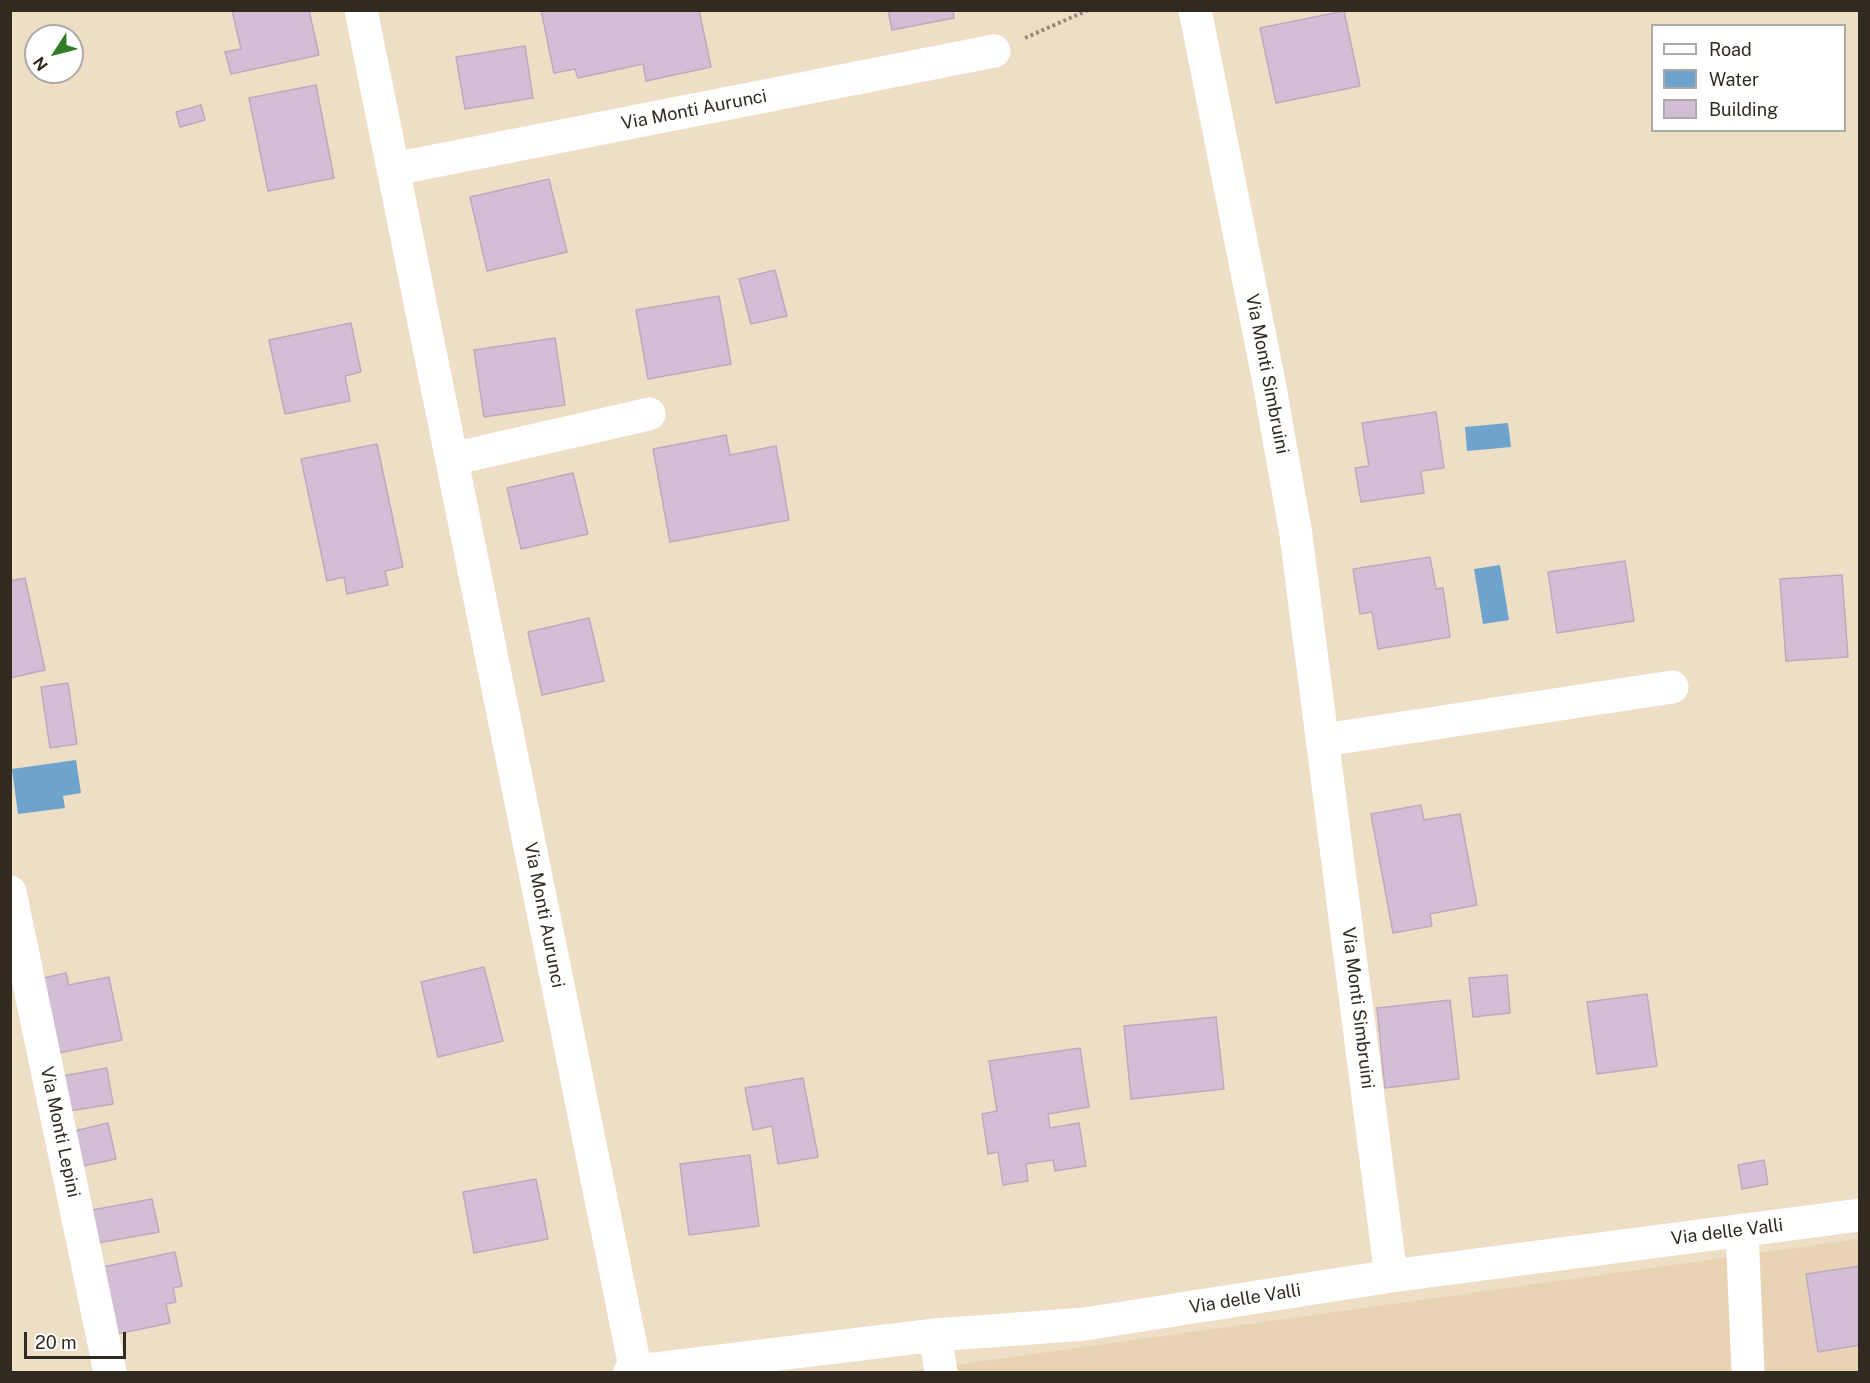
<!DOCTYPE html>
<style>
body{margin:0}
#map{position:relative;width:1870px;height:1383px;overflow:hidden;background:#efdec6;font-family:"Public Sans",sans-serif}
canvas{display:block}
.frame{position:absolute;inset:0;border:12px solid #312a21;pointer-events:none}
.legend{position:absolute;left:1651px;top:24px;width:195px;height:108px;box-sizing:border-box;background:#fff;border:2px solid #adaaa6;margin:0;padding:8px 10px;list-style:none;font-size:18px;color:#312a21}
.legend li{display:flex;align-items:center;gap:12px;height:30px}
.legend b{width:30px;border:2px solid #adaaa6}
.north{position:absolute;left:24px;top:24px;width:60px;height:60px;box-sizing:border-box;background:#fff;border:2px solid #adaaa6;border-radius:50%;rotate:234deg;font-size:16px;font-weight:700;line-height:24px;text-align:center;color:#312a21}
.north::after{content:'';display:block;margin:auto;width:21px;height:27px;background:#317d25;clip-path:polygon(50% 0,100% 100%,50% 72%,0 100%)}
.scale{position:absolute;left:24px;top:1332px;width:102px;height:27px;box-sizing:border-box;border:3px solid #312a21;border-top:0;padding-left:8px;font-size:18px;line-height:21px;white-space:nowrap;color:#312a21;-webkit-text-stroke:4px #fff;paint-order:stroke}
</style>
<div id="map">
<canvas width="1870" height="1383"></canvas>
<div class="frame"></div>
<ul class="legend">
<li><b style="height:8px;background:#fff"></b>Road</li>
<li><b style="height:16px;background:#6da3cc"></b>Water</li>
<li><b style="height:16px;background:#d3bfd5"></b>Building</li>
</ul>
<div class="north">N</div>
<div class="scale">20 m</div>
</div>
<script>
const context = document.querySelector('canvas').getContext('2d');
context.lineJoin = 'round';
function fill(path, color) { context.fillStyle = color; context.fill(path, 'evenodd'); }
const shape = rows => new Path2D(rows.map(r => 'M' + r).join(''));
function stroke(path, color, width, dash) { context.strokeStyle = color; context.lineWidth = width; context.lineCap = dash ? 'butt' : 'round'; context.setLineDash(dash || []); context.stroke(path); }
function drawText(font, color, halo, rows, align = 'center') {
  context.font = font + ' "Public Sans",sans-serif'; context.lineWidth = 5; context.setLineDash([]); context.textBaseline = 'middle'; context.strokeStyle = halo; context.fillStyle = color; for (const [text, x, y, turn = 0] of rows) {
    context.save(); context.translate(x, y); context.rotate((+turn || 0) * Math.PI / 180); context.textAlign = isNaN(turn) ? turn : align; if (halo) context.strokeText(text, 0, 0); context.fillText(text, 0, 0); context.restore();
  }
}
const built = shape([
 [1859,1239,1859,1372,904,1372]
]);
const water = shape([
 [1508,423,1511,447,1467,451,1465,427],
 [1500,565,1509,620,1483,624,1474,569],
 [76,760,81,793,63,796,65,808,18,814,12,769]
]);
const building = shape([
 [232,10,309,10,319,55,231,74,225,52,241,49,232,10],
 [541,10,699,10,711,67,646,81,643,64,578,78,575,69,554,73,541,10],
 [888,10,953,10,954,18,892,30,888,10],
 [1344,11,1360,86,1276,103,1260,28,1344,11],
 [525,46,533,98,465,109,456,57,525,46],
 [316,85,334,178,268,191,249,98,316,85],
 [201,105,205,120,180,127,176,112,201,105],
 [549,179,567,252,487,271,470,197,549,179],
 [775,270,787,316,751,324,739,279,775,270],
 [719,296,731,364,648,379,636,310,719,296],
 [351,323,361,372,345,376,350,401,285,414,269,340,351,323],
 [555,338,565,405,484,417,474,350,555,338],
 [1436,412,1444,468,1421,471,1424,493,1361,502,1355,468,1369,466,1362,423,1436,412],
 [726,435,730,455,776,446,789,520,670,542,653,449,726,435],
 [377,444,403,567,385,571,388,585,347,594,344,577,327,581,301,459,377,444],
 [573,473,588,534,521,549,507,488,573,473],
 [1430,557,1436,589,1443,588,1450,637,1378,649,1372,612,1360,614,1353,569,1430,557],
 [1625,561,1634,621,1557,633,1548,572,1625,561],
 [1842,575,1848,657,1786,661,1780,579,1842,575],
 [25,578,45,670,10,678,10,581,25,578],
 [589,618,604,681,542,695,528,632,589,618],
 [68,683,77,744,50,748,41,687,68,683],
 [1421,805,1424,820,1460,814,1477,905,1430,914,1432,926,1393,933,1371,814,1421,805],
 [484,967,503,1041,438,1057,421,982,484,967],
 [66,973,69,985,109,977,122,1040,54,1054,39,979,66,973],
 [1507,975,1510,1013,1473,1017,1469,978,1507,975],
 [1647,994,1657,1066,1597,1074,1587,1002,1647,994],
 [1450,1000,1459,1079,1385,1088,1377,1008,1450,1000],
 [1216,1017,1224,1089,1131,1099,1124,1026,1216,1017],
 [1080,1048,1089,1107,1048,1114,1050,1128,1079,1123,1086,1166,1055,1171,1053,1160,1026,1164,1028,1181,1003,1185,998,1152,988,1154,982,1114,997,1111,989,1061,1080,1048],
 [107,1068,113,1104,63,1112,57,1077,107,1068],
 [803,1078,818,1157,778,1164,772,1126,753,1130,745,1088,803,1078],
 [108,1123,116,1159,78,1167,70,1132,108,1123],
 [750,1155,759,1226,689,1235,680,1164,750,1155],
 [1764,1160,1768,1184,1742,1189,1738,1165,1764,1160],
 [536,1179,548,1239,474,1253,463,1192,536,1179],
 [152,1199,159,1232,98,1243,92,1210,152,1199],
 [175,1252,182,1286,173,1288,176,1302,166,1304,170,1323,107,1336,93,1269,175,1252],
 [1860,1266,1860,1345,1818,1352,1806,1274,1860,1266]
]);
const path = shape([
 [1025,38,1088,10]
]);
const minor = shape([
 [361,10,636,1372],
 [1195,10,1269,382,1296,535,1391,1276],
 [394,169,994,51],
 [452,459,649,414],
 [1324,740,1672,687],
 [10,892,110,1372],
 [1742,1230,1748,1372],
 [935,1335,941,1372],
 [630,1372,935,1335,1085,1324,1391,1276,1860,1215]
]);
const streetNames = [
 ["Via Monti Aurunci",694,110,-11],
 ["Via Monti Simbruini",1267,374,79],
 ["Via Monti Aurunci",544,915,79],
 ["Via Monti Simbruini",1358,1008,83],
 ["Via Monti Lepini",60,1132,78],
 ["Via delle Valli",1727,1232,-7],
 ["Via delle Valli",1245,1299,-9]
];
fill(built, '#e8d3b4');
fill(water, '#6da3cc');
fill(building, '#d3bfd5');
stroke(building, '#bda9be', 1.5);
stroke(path, '#958978', 4, [3, 3]);
stroke(minor, '#fff', 33);
drawText('18px', '#312a21', '#fff', streetNames);
</script>
